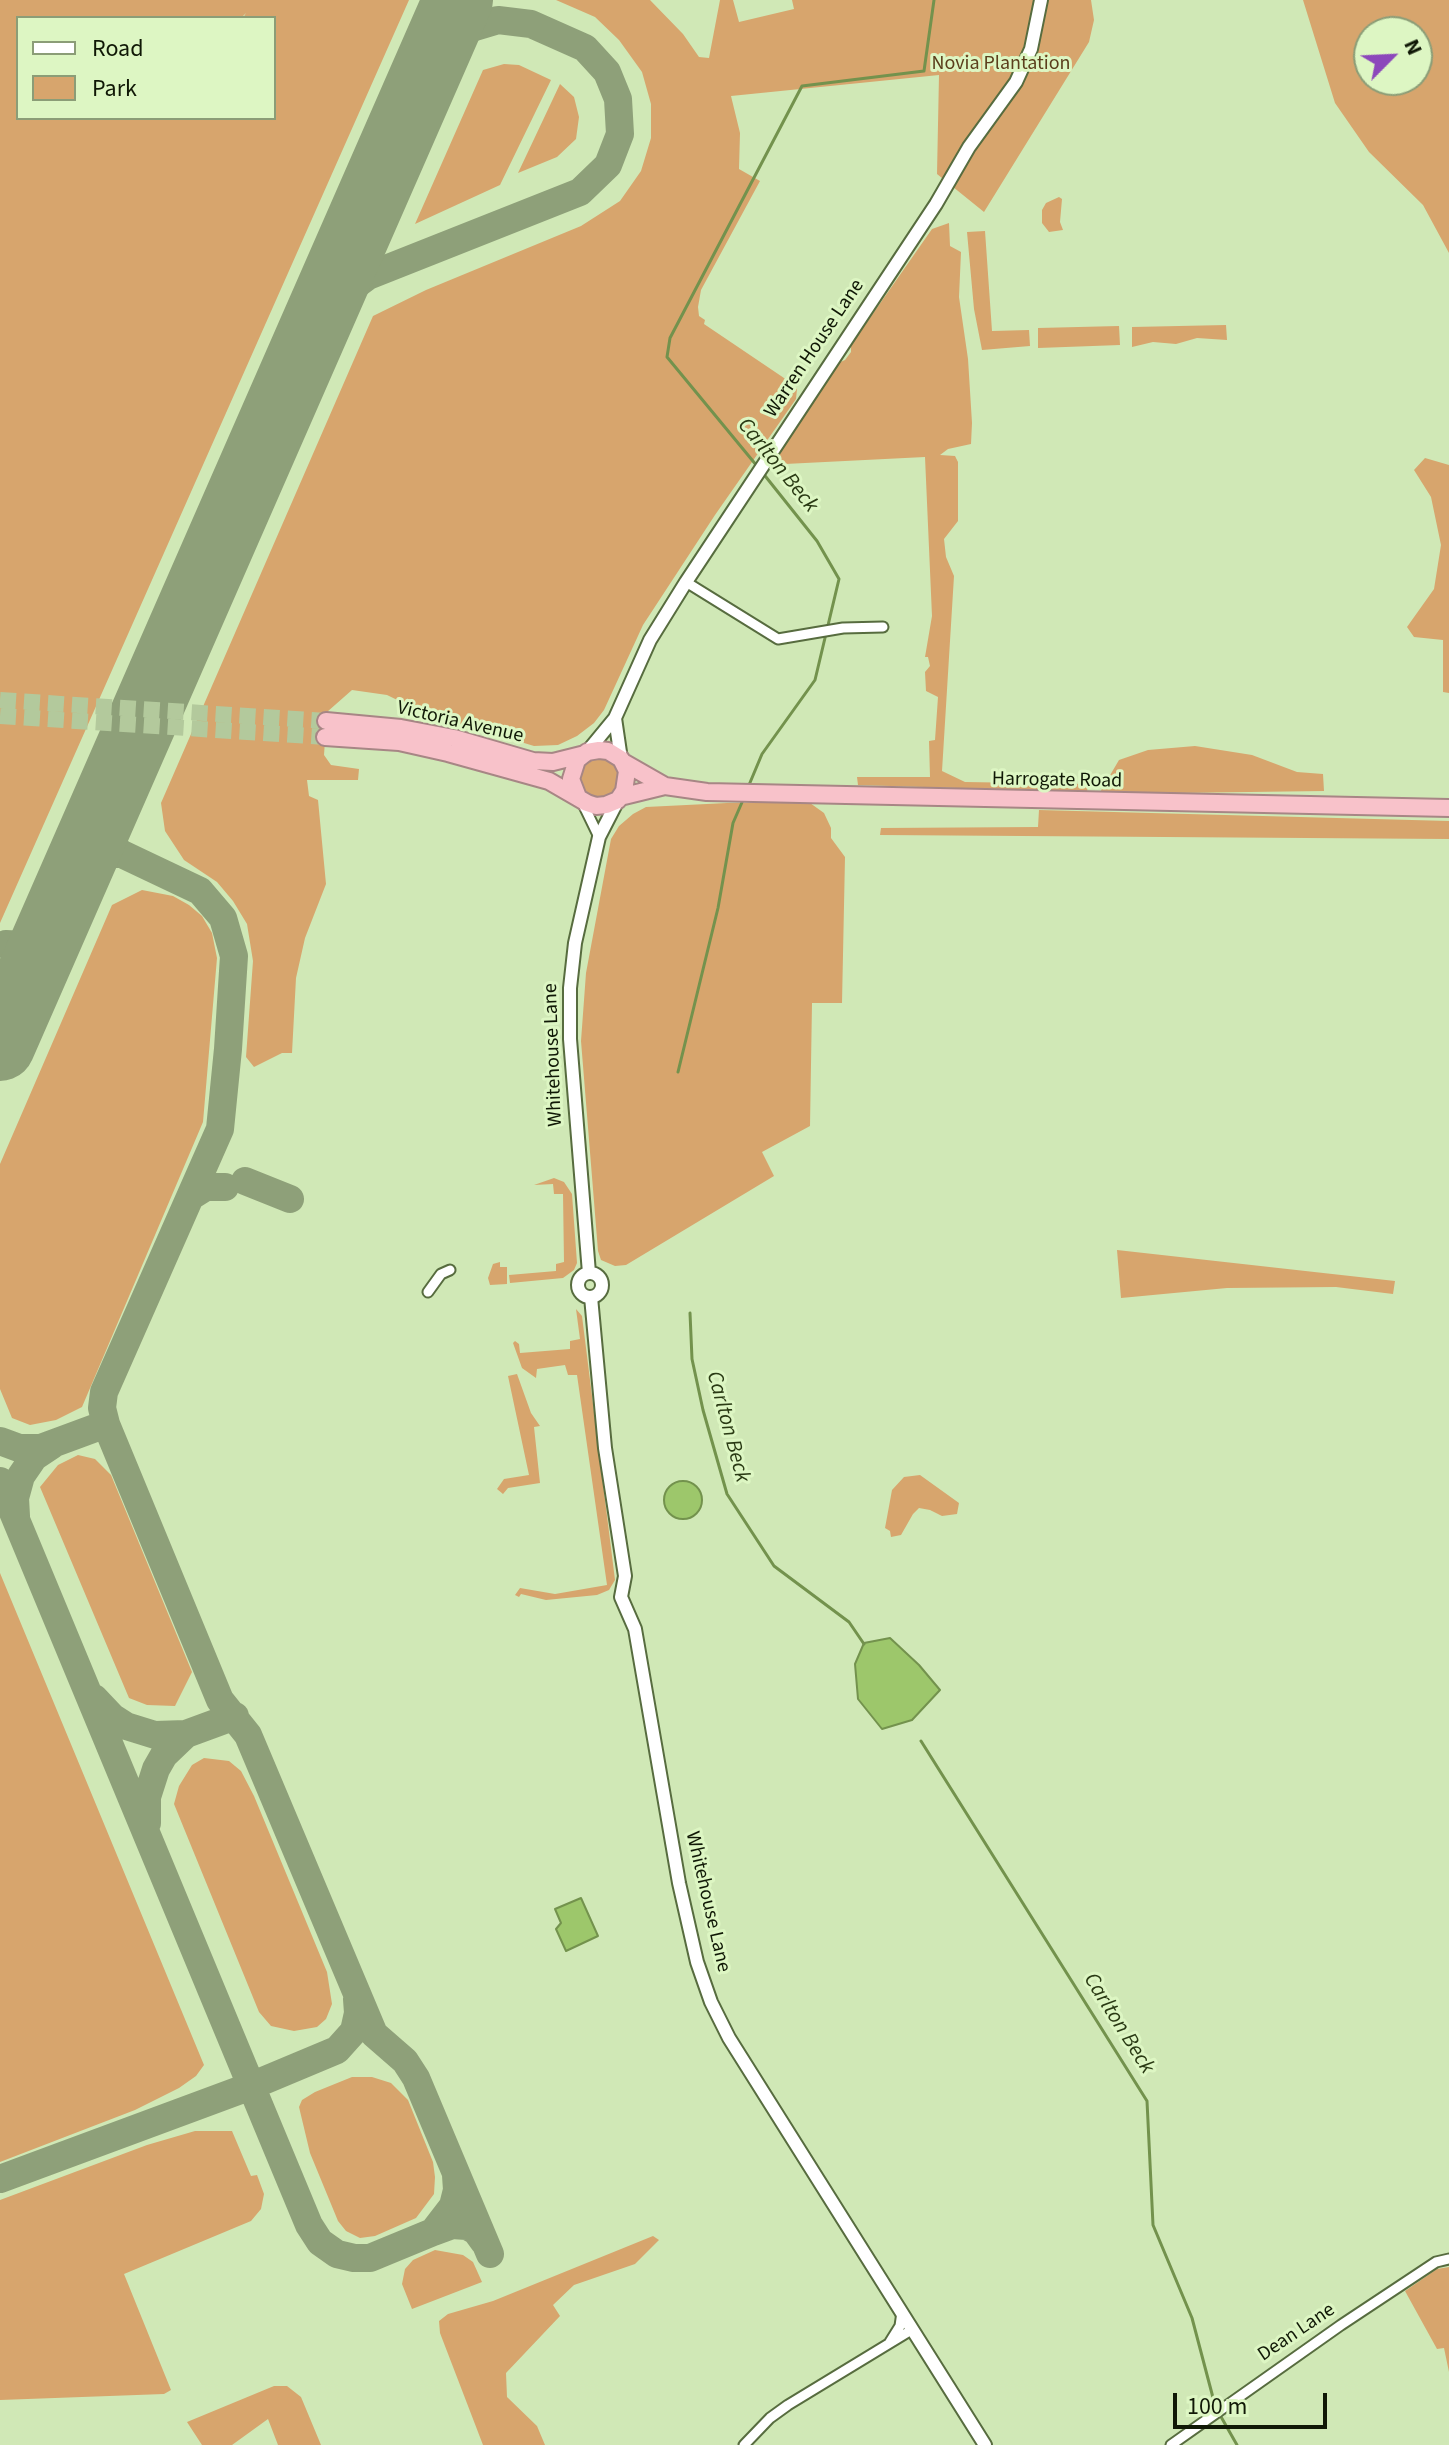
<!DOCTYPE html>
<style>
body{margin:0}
#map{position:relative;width:1449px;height:2445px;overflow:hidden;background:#d0e8b6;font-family:"Source Sans 3",sans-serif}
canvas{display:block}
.legend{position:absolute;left:16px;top:16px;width:260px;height:104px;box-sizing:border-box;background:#ddf6c3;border:2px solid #8b9d77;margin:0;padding:10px 14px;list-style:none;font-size:24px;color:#101806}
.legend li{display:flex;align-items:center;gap:16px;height:40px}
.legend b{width:40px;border:2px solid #8b9d77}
.north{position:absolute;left:1353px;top:16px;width:80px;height:80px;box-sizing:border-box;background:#ddf6c3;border:2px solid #8b9d77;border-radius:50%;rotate:66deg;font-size:22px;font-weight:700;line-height:32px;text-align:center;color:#101806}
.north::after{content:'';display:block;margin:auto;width:28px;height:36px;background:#8c47bb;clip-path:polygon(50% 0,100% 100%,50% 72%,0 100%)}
.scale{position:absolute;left:1173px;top:2393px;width:154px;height:36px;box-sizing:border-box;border:4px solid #101806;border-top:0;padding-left:10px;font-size:24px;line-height:28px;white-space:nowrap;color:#101806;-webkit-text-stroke:6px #ddf6c3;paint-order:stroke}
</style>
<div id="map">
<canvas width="1449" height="2445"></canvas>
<ul class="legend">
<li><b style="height:10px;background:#fff"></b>Road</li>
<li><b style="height:22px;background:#d7a56d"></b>Park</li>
</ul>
<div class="north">N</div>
<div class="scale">100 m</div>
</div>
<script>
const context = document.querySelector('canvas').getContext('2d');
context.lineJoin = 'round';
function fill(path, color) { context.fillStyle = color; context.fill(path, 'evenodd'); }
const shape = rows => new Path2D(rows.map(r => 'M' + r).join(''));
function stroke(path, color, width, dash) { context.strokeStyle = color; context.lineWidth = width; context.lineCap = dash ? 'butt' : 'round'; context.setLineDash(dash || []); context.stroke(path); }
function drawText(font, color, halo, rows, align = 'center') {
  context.font = font + ' "Source Sans 3",sans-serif'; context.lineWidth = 6; context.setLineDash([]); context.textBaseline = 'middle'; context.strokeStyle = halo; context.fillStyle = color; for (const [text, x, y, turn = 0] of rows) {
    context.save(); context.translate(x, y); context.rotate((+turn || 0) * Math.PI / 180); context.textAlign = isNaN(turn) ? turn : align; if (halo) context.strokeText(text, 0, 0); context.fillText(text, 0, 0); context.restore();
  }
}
const green = shape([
 [0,0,409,0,0,923],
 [246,13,243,18,274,18,274,118,18,118,18,18,241,18],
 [556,0,650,0,683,34,699,57,709,58,720,0,733,0,739,22,794,9,792,0,1091,0,1094,20,1089,42,984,212,937,174,939,75,731,96,740,133,739,169,760,181,701,290,698,307,699,316,705,320,704,324,784,378,797,389,796,399,715,515,643,625,604,710,594,723,577,736,558,745,534,746,422,712,387,695,352,690,327,712,324,755,331,765,359,769,358,780,307,780,309,796,318,800,326,884,305,938,296,978,292,1053,282,1053,254,1067,246,1057,253,961,247,924,233,901,217,882,184,860,165,831,161,803,373,316,426,290,581,226,620,201,641,171,651,138,651,104,642,72,619,40,595,17],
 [1303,0,1449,0,1449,253,1423,205,1369,152,1335,103],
 [1417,32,1417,80,1369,80,1369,32],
 [504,64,519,65,551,80,500,185,415,224,483,70],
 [560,84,574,97,579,117,576,139,557,157,518,173],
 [1059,197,1062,199,1060,222,1063,230,1049,232,1042,223,1042,210,1046,203],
 [949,223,950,246,961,252,959,297,968,359,972,423,971,444,948,449,940,455,955,456,958,462,958,521,944,539,946,557,954,576,942,771,965,782,1088,784,1087,792,858,785,857,777,930,777,929,741,935,740,938,697,926,691,925,672,930,666,928,657,925,657,932,616,925,457,785,464,779,461,777,456,836,364,845,360,851,352,851,345,932,229],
 [985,231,992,331,1029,330,1030,346,982,350,974,309,967,232],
 [1226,325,1227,340,1197,338,1176,344,1153,342,1132,347,1132,327],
 [1119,326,1120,345,1038,348,1038,328],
 [1425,458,1449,465,1449,693,1443,692,1443,640,1414,637,1407,627,1434,589,1441,545,1431,497,1414,470],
 [1195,746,1252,755,1297,772,1323,774,1324,791,1099,794,1119,760,1148,750],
 '580 777a20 20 0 1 1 40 0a20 20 0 1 1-40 0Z',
 [727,803,810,803,824,813,831,828,831,838,845,857,842,1003,812,1003,810,1126,762,1152,774,1176,626,1265,615,1266,601,1260,598,1251,581,1041,586,973,611,839,619,826,633,814,646,807],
 [1039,810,1449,821,1449,839,880,835,881,828,1038,827],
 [142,890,173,896,189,905,202,916,212,933,217,958,203,1122,82,1407,56,1420,30,1425,12,1418,0,1389,0,1164,112,905],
 [554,1178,564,1182,572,1194,577,1263,574,1270,563,1278,510,1283,509,1275,556,1271,556,1264,564,1262,563,1194,554,1194,553,1184,534,1185],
 [1117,1250,1395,1281,1393,1294,1336,1287,1227,1288,1121,1298],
 [500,1262,500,1267,507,1267,507,1284,490,1285,488,1278,493,1264],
 [576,1309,582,1316,615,1580,609,1590,597,1595,546,1600,521,1594,519,1597,515,1595,520,1588,555,1594,607,1585,577,1375,568,1375,565,1365,537,1369,536,1378,522,1368,513,1343,515,1341,519,1344,520,1353,570,1349,570,1341,580,1339],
 [517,1374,531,1413,540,1426,534,1427,540,1483,508,1488,503,1494,497,1489,504,1479,529,1475,508,1376],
 [78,1455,95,1459,111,1475,192,1672,175,1706,147,1705,129,1698,40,1487,58,1465],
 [920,1475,959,1503,957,1514,942,1516,930,1510,919,1508,913,1514,901,1535,891,1537,890,1531,885,1528,892,1490,904,1477],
 [0,1573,204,2065,196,2076,179,2088,135,2110,0,2162],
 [204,1758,229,1761,241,1771,254,1796,327,1972,332,2004,326,2019,317,2027,294,2031,271,2026,259,2012,174,1804,179,1786,192,1765],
 [352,2077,372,2077,391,2083,408,2100,433,2162,435,2177,434,2194,416,2218,375,2236,360,2238,346,2231,338,2221,310,2153,299,2107,302,2100,315,2092],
 [195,2131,232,2131,251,2176,257,2175,264,2194,261,2209,251,2221,124,2274,171,2390,164,2394,0,2400,0,2200,147,2145],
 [653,2236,659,2240,635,2264,574,2285,553,2305,560,2316,506,2373,507,2397,537,2426,545,2445,483,2445,440,2333,439,2321,448,2314,493,2301],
 [435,2250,463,2255,473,2262,482,2282,412,2309,402,2284,405,2269,413,2260],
 [1449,2267,1449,2372,1444,2348,1437,2349,1405,2291,1437,2269],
 [274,2386,287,2386,301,2397,321,2445,278,2445,268,2419,232,2445,202,2445,187,2422]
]);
const water = shape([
 '664 1500a19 19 0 1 1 38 0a19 19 0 1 1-38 0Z',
 [890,1638,919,1665,940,1690,912,1720,882,1729,858,1699,855,1664,864,1643,890,1638],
 [581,1898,598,1936,566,1951,556,1929,561,1923,555,1909,581,1898]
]);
const stream = shape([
 [757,466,667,357,670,338,802,86,924,71,934,0],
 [749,785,762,754,815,680,839,579,817,541,762,472],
 [678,1072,718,908,733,823,743,800],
 [690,1313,692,1359,703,1410,727,1494,774,1566,849,1622,864,1644],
 [921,1741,1147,2101,1153,2225,1192,2318,1216,2409],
 [1220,2415,1237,2445]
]);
const taxiway = shape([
 [308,341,337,299,368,276,580,192,608,165,620,134,618,99,607,72,585,48,531,24,498,20,468,29,443,48,424,77],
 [122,854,200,891,223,918,234,956,228,1049,220,1129,104,1392,102,1408,106,1424,220,1700,248,1735,374,2034,405,2061,416,2078,490,2254],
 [77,871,85,860,96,854,122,854,110,845,103,833,102,818,105,805],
 [17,1008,24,980,24,969,18,954,6,944,23,945,38,940,59,913],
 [245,1181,290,1199],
 [190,1197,206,1187,225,1187],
 [0,1441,19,1448,41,1448,106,1424],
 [0,1481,309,2225,320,2242,337,2254,354,2258,370,2258,433,2232],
 [16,1516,15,1498,21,1476,34,1457,52,1445],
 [94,1698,112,1717,126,1726,155,1735,186,1734,164,1755,156,1769,147,1797,147,1823],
 [186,1734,235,1716],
 [456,2175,457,2190,453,2206,433,2232,452,2225,467,2226,476,2231,484,2242],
 [0,2179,251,2086,337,2050,354,2031,358,2013,357,1999]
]);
const runway = shape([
 [0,1046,458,0]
]);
const highwayTunnel = shape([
 [0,700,326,721],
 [0,716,325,737]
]);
const street = shape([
 [686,582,778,639,843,628,883,627],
 [582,802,599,837],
 [428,1292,441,1274,450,1270],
 [890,2342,900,2326,902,2312],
 [744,2445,770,2418,788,2405,913,2329],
 [1171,2445,1341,2325,1436,2262,1449,2259]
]);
const secondary = shape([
 [615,718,621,759],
 [587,752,615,718,650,640,686,582,936,204,969,147,1016,82,1031,49,1041,0],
 '578 1285a12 12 0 1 1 24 0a12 12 0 1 1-24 0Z',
 [589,1273,570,1039,570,988,575,943,599,837,618,800],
 [591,1297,605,1448,625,1576,621,1597,635,1629,679,1883,697,1962,711,2002,729,2038,985,2445]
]);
const highway = shape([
 [326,721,401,728,454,738,533,761,553,762,585,754],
 [325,737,399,742,448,753,549,781,587,803,596,806,606,805,618,800,624,791,627,771,621,759,608,751,599,750,587,752,577,760,571,779,578,797],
 [623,762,665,786,707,792,1449,808],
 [620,797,665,786]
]);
const parkNames = [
 ["Novia Plantation",1001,65]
];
const streetNames = [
 ["Warren House Lane",815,349,-56],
 ["Victoria Avenue",460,723,13],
 ["Harrogate Road",1057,781,1],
 ["Whitehouse Lane",554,1055,-92],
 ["Whitehouse Lane",707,1902,77],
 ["Dean Lane",1297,2333,-34]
];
const waterNames = [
 ["Carlton Beck",777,466,51],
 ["Carlton Beck",727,1427,75],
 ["Carlton Beck",1118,2024,58]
];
fill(green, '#d7a56d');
fill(water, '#9dc76b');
stroke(water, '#73924d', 2);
stroke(stream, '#73924d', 3);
stroke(taxiway, '#8ea079', 28);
stroke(runway, '#8ea079', 70);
stroke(highwayTunnel, '#b3c99c', 16, [16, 8]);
stroke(street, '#576c3f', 13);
stroke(secondary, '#576c3f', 16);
stroke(highway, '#a78685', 20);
stroke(street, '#fff', 9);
stroke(secondary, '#fff', 12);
stroke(highway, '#f8c2ca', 16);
drawText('20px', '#5b3e1c', '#ddf6c3', parkNames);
drawText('20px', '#101806', '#ddf6c3', streetNames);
drawText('italic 22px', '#2a3a14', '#ddf6c3', waterNames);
</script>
